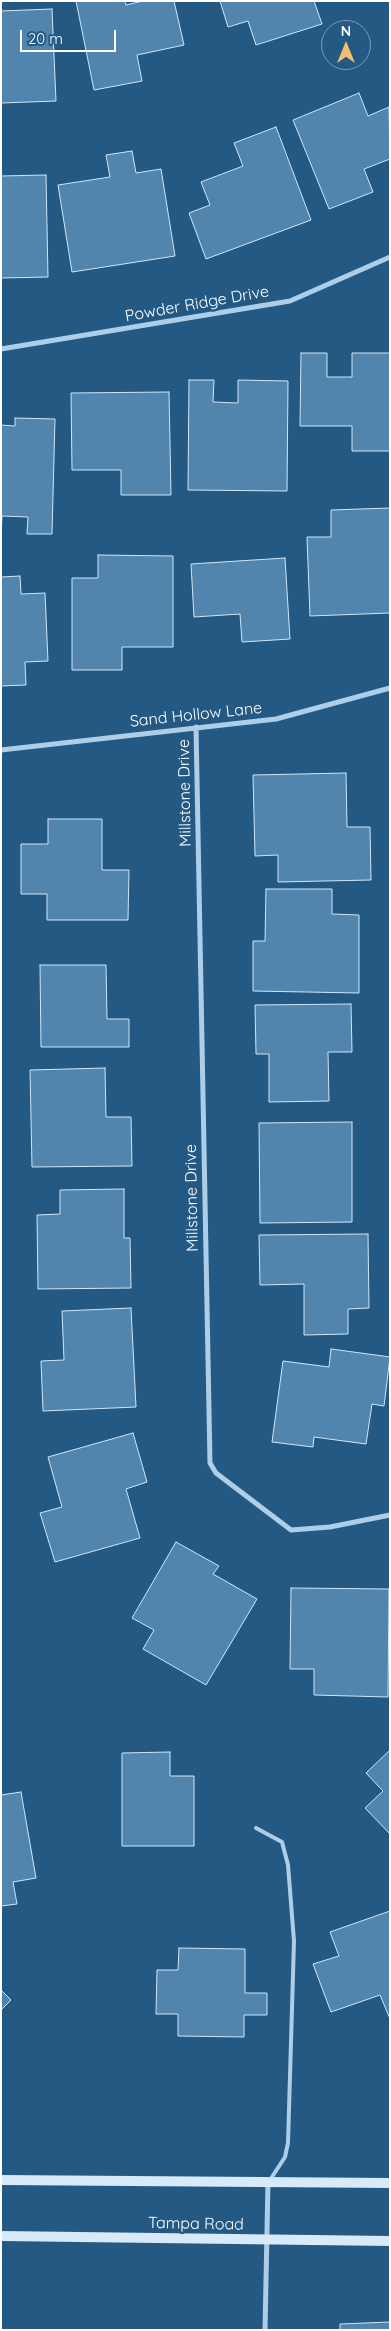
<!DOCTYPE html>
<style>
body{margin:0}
#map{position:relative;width:391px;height:2331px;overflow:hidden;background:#245984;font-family:Quicksand,sans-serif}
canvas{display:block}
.frame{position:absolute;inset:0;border:2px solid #fff;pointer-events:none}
.north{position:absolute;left:321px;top:20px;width:50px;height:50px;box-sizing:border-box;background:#245984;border:1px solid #7c9bb5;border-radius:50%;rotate:0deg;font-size:14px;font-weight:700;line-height:20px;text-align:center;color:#fff}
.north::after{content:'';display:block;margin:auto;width:18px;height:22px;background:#f2bf71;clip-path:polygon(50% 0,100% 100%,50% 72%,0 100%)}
.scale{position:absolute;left:20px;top:30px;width:96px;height:22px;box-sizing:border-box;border:2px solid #fff;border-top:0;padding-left:6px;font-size:15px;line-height:18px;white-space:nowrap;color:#fff;-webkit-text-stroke:4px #245984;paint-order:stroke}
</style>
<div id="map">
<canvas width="391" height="2331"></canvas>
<div class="frame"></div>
<div class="north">N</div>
<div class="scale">20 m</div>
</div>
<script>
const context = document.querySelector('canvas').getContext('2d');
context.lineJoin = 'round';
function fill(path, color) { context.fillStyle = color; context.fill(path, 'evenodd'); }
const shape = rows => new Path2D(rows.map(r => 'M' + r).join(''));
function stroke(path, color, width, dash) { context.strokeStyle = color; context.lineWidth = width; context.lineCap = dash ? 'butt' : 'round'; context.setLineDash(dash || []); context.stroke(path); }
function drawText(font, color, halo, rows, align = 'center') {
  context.font = font + ' Quicksand,sans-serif'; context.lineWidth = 5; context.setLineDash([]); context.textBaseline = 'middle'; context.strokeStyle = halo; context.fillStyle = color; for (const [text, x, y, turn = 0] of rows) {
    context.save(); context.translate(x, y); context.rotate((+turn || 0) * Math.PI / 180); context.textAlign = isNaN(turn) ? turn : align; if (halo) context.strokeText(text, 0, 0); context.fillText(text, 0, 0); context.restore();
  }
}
const building = shape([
 [76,1,125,1,126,5,143,1,174,1,184,45,137,55,142,81,94,90,76,1],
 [220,1,314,1,322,24,256,45,248,21,228,27,220,1],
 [52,9,56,101,1,103,1,11,52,9],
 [359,93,368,116,389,107,390,159,364,169,373,192,329,209,293,120,359,93],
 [276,127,311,220,206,259,189,213,210,205,201,182,243,166,234,143,276,127],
 [132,151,136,173,161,169,175,256,72,272,58,185,110,177,106,155,132,151],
 [46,175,48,277,1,278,1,176,46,175],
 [301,353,327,353,327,377,352,377,352,353,390,353,390,451,352,451,352,426,300,426,301,353],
 [189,380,214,380,213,402,238,403,238,380,288,381,287,491,188,490,189,380],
 [169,392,171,495,121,495,121,470,72,470,71,393,169,392],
 [15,418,55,419,52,534,27,534,28,517,2,516,1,534,1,425,15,426,15,418],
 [390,508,390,613,310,616,307,537,331,537,331,510,390,508],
 [98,555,173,556,173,647,122,647,122,670,72,670,72,578,98,578,98,555],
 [285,558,290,639,242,642,240,614,194,617,191,564,285,558],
 [20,576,21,594,45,593,48,661,25,662,26,685,1,686,1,577,20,576],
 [346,773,347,827,370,827,371,880,278,882,278,855,255,856,253,775,346,773],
 [48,819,102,819,102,870,129,870,128,920,47,920,47,894,21,894,21,844,48,844,48,819],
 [266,889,332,889,332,914,359,915,359,993,253,991,253,941,265,941,266,889],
 [40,965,106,965,107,1019,129,1019,129,1047,41,1047,40,965],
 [351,1004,352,1052,328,1052,329,1101,269,1102,269,1054,256,1054,255,1005,351,1004],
 [105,1068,106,1117,131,1117,132,1166,32,1167,30,1070,105,1068],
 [352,1122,352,1222,260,1223,259,1123,352,1122],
 [124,1189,124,1238,130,1238,131,1288,38,1289,37,1215,60,1214,60,1190,124,1189],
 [368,1234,369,1308,348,1309,348,1334,304,1335,304,1284,260,1285,259,1235,368,1234],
 [131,1308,136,1407,43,1411,41,1361,64,1360,62,1311,131,1308],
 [331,1349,390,1357,384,1406,372,1404,366,1444,314,1437,313,1447,272,1442,283,1361,329,1367,331,1349],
 [133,1433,147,1482,126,1489,140,1538,55,1562,40,1513,62,1507,48,1457,133,1433],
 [176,1542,219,1566,213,1574,257,1599,206,1685,143,1649,154,1630,132,1618,176,1542],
 [291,1588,389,1589,388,1697,314,1695,314,1669,290,1669,291,1588],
 [390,1750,390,1834,365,1808,383,1791,366,1773,390,1750],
 [170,1752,170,1776,194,1776,194,1846,122,1846,122,1753,170,1752],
 [21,1792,36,1878,13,1882,17,1904,1,1906,1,1795,21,1792],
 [390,1911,390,2019,380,1995,331,2012,313,1964,339,1956,330,1932,390,1911],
 [179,1948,245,1949,245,1993,267,1993,267,2015,244,2015,244,2037,178,2036,178,2014,156,2014,157,1970,178,1970,179,1948],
 [1,1990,11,2000,1,2010,1,1990],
 [390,2322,390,2330,340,2330,340,2324,390,2322]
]);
const service = shape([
 [256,1828,282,1842,288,1865,294,1941,288,2143,285,2157,270,2180]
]);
const minor = shape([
 [1,349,290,301,390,257],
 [196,727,210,1463,216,1473,291,1530,330,1527,390,1515],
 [1,750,276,719,390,688],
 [265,2330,268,2182]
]);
const secondary = shape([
 [1,2180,390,2183],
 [1,2236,390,2241]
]);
const streetNames = [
 ["Powder Ridge Drive",197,304,-10],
 ["Sand Hollow Lane",196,715,-6],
 ["Millstone Drive",185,793,-91],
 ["Millstone Drive",192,1198,-91],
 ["Tampa Road",196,2224,1]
];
fill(building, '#5185ae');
stroke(building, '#d1e6f6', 1);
stroke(service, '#aecee8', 4);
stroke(minor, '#aecee8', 5);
stroke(secondary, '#d8e9f7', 10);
drawText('16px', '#fff', '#245984', streetNames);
</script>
